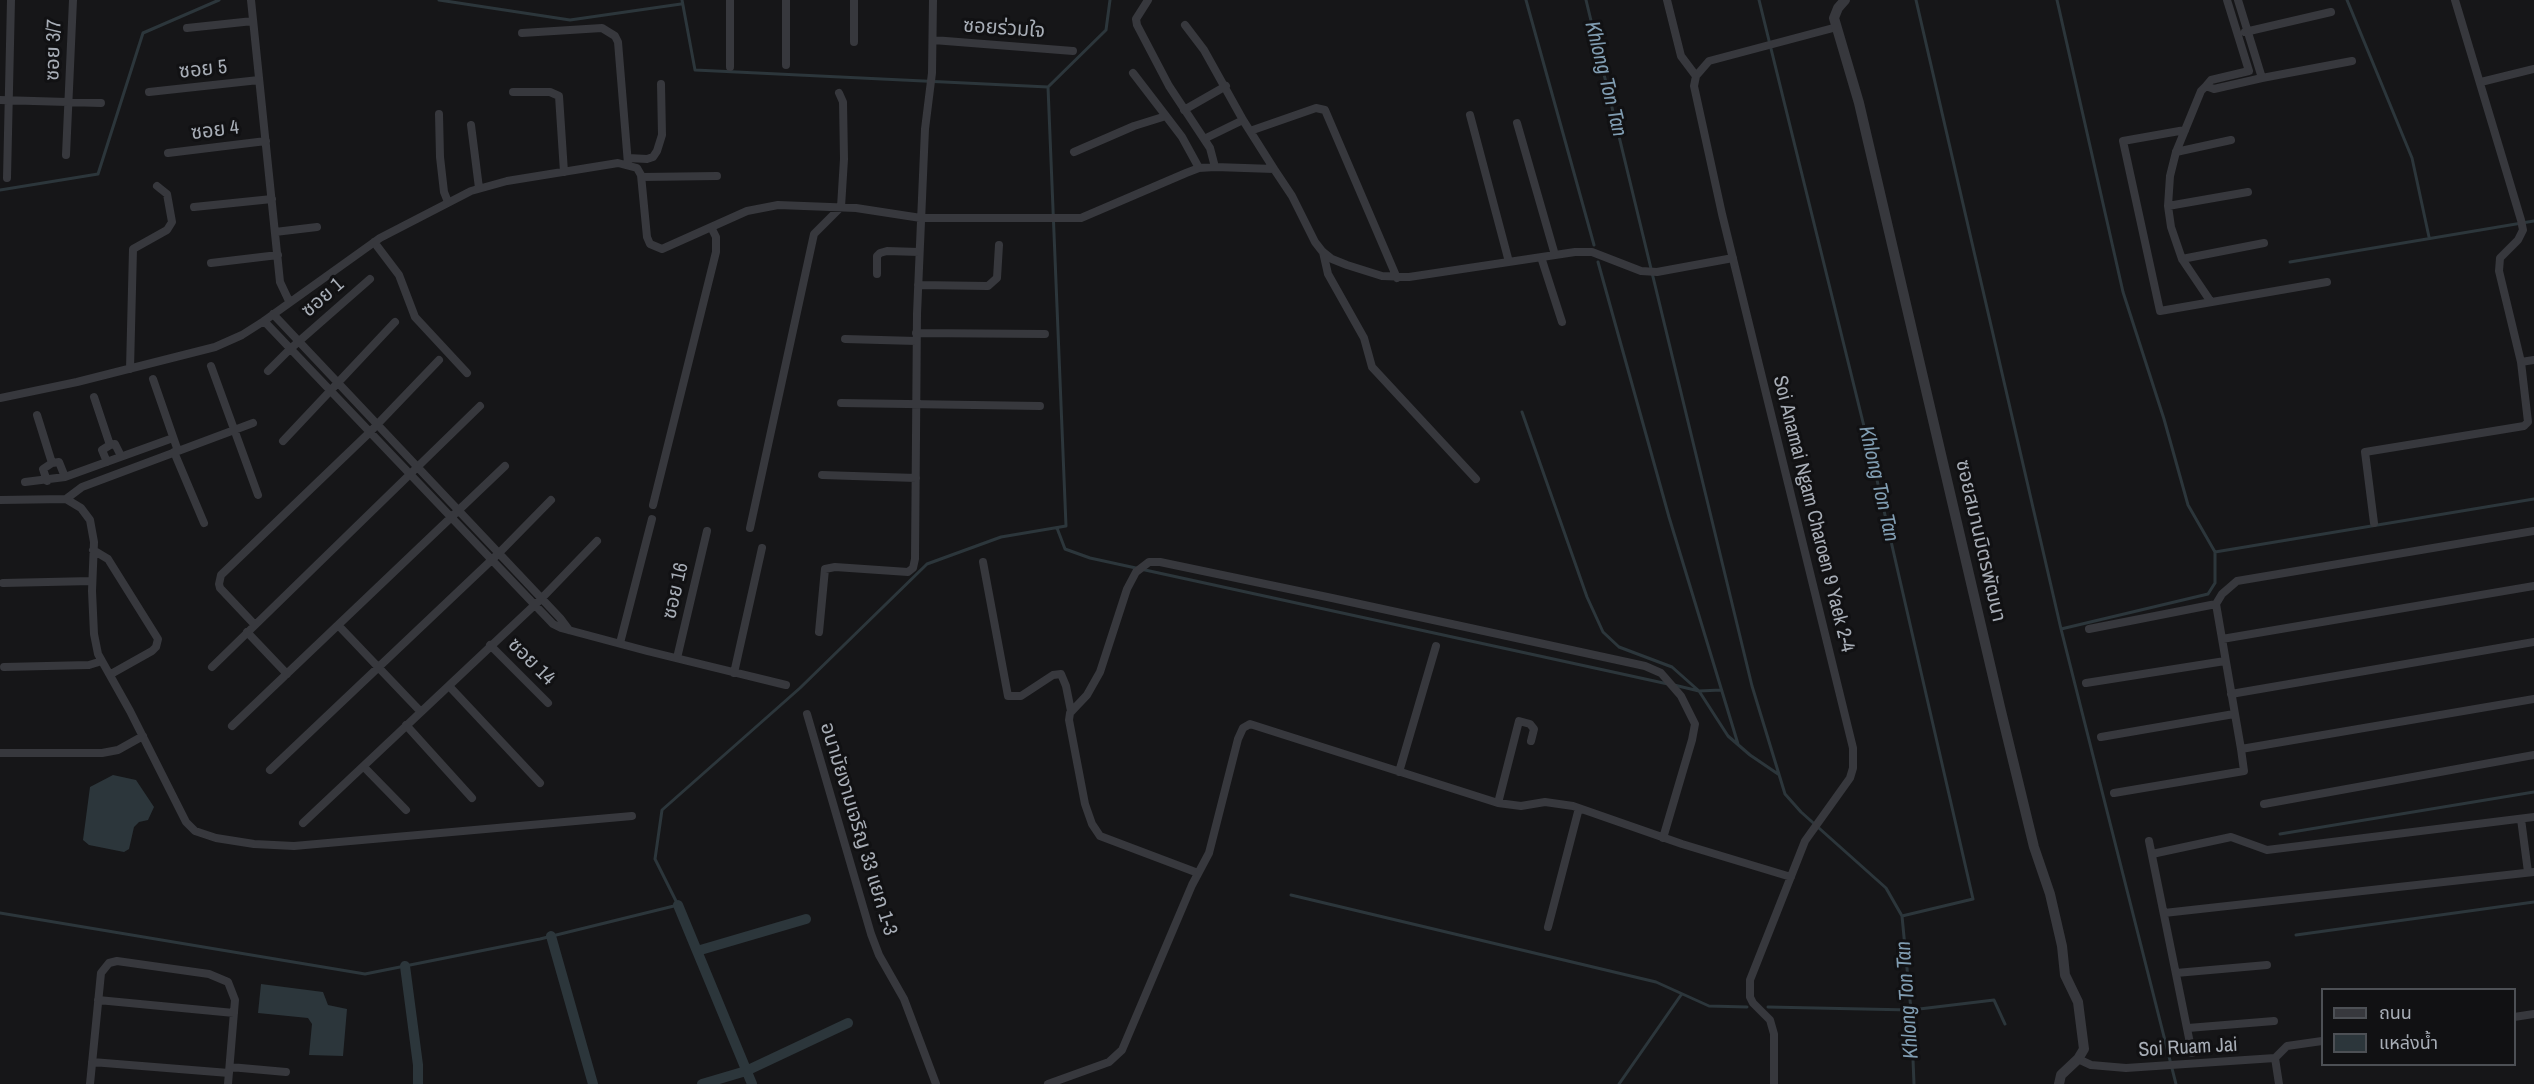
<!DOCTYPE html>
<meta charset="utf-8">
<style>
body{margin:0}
#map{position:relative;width:2534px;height:1084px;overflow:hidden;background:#161618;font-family:"Archivo Narrow","Noto Sans Thai",sans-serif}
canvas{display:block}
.legend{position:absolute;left:2321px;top:988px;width:195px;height:78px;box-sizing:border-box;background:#111113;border:2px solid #4d5055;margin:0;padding:8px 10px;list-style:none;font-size:18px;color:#a8aeb7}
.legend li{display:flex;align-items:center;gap:12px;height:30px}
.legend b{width:30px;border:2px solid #4d5055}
</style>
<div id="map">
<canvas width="2534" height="1084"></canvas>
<ul class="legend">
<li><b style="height:8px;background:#37383d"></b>ถนน</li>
<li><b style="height:16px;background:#2c363b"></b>แหล่งน้ำ</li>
</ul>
</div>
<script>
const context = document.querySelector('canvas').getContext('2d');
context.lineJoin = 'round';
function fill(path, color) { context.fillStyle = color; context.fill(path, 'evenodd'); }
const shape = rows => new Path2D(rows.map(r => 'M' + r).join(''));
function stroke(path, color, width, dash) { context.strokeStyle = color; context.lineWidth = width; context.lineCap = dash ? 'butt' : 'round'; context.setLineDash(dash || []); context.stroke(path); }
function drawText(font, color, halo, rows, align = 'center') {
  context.font = font + ' "Archivo Narrow","Noto Sans Thai",sans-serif'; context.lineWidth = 6; context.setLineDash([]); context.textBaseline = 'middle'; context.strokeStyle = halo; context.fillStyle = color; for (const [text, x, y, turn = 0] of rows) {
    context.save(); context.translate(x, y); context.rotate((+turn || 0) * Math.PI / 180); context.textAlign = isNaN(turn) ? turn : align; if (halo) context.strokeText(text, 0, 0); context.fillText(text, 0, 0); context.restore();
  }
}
const water = shape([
 [113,775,136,780,154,807,148,820,139,822,134,827,129,849,124,852,89,845,83,840,90,787],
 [261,984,323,992,328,1005,347,1009,343,1056,309,1055,312,1024,308,1018,258,1013]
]);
const stream = shape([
 [439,0,570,20,681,4],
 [682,0,695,70,1048,87,1106,30,1110,0],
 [1526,0,1594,245],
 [1586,0,1752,686,1785,794,1801,812,1886,888,1902,916],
 [1759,0,1874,467,1973,899,1902,916,1911,1010,1914,1084],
 [1916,0,2061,629,2176,1084],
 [2057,0,2123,292,2164,419,2188,505,2215,552,2215,583,2208,594,2061,629],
 [2347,0,2412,158,2429,237],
 [0,190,98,174,143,33,219,0],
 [1598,262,1669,517,1738,744],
 [2290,262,2534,221],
 [1522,412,1587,597,1603,632,1619,647,1672,667,1699,691,1728,736,1750,755,1778,774],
 [1057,528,1065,549,1090,558,1668,684],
 [2215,552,2534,499],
 [1674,685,1699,691,1721,690],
 [2280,834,2534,792],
 [1291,895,1656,982,1709,1006,1747,1007],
 [0,913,365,974,540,939,678,905,655,859,662,810,800,688,927,564,1001,537,1066,526,1048,87],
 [2296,935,2534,902],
 [1768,1007,1911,1010,1994,1000,2005,1024],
 [1619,1084,1681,995]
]);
const canal = shape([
 [678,905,752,1084],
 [551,936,593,1084],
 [697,951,806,919],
 [405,966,418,1065,418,1084],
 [702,1084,746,1071,848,1023]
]);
const minor = shape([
 [251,0,280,282,289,301],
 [730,0,730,67],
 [786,0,786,65],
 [1148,0,1136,19,1137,25,1169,86,1210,148,1215,167],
 [1667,0,1681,56,1696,76],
 [2227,0,2249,71,2211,80,2206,86,2214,89,2262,78,2238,0],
 [2455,0,2521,220,2523,230,2518,240,2500,258,2499,271,2521,362,2534,360],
 [1185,25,1204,50,1243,120,1274,169],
 [187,28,253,21],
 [2245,32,2331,12],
 [522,33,602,28,615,36,618,42,628,164],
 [933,40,1073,51],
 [854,42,854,0],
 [1133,73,1166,116],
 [2262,78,2352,61],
 [2481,82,2534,69],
 [2206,86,2201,91,2176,152,2170,176,2168,206,2171,227,2182,259,2211,302],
 [149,92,259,80],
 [513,92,550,92,559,96,564,172],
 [0,100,101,103],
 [1184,110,1226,86],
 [439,114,440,157,444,192,448,202],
 [1470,115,1509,262],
 [1517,123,1555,255],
 [471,125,479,188],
 [2185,130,2123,141,2160,311,2327,282],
 [1250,131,1316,108,1325,110,1397,278],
 [1204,139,1243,120],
 [1074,152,1134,126,1166,116,1182,137,1199,168],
 [2176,152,2231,140],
 [168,153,266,141],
 [66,155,73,0],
 [628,158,647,159,653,157,657,151,662,135,661,84],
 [642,177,717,176],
 [7,178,11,0],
 [2168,206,2248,192],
 [194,207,272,199],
 [275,232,317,227],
 [374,242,399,275,415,317,467,373],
 [1323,252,1328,274,1364,338,1372,367,1476,479],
 [1541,257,1562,322],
 [2182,259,2264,243],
 [211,263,278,255],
 [877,274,877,256,880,253,887,251,919,252],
 [918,285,988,286,997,278,999,245],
 [273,314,560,618,569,630],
 [264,321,553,624,561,628,647,651,786,685],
 [916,333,1045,334],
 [845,339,916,341],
 [211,366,258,495],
 [130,369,133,249,167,230,172,222,167,194,157,186],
 [268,371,289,350,370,279],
 [153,379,178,451],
 [94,397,110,445,115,444,121,456],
 [0,398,77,382,215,347,242,335,264,321,380,238,471,191,507,181,618,163,637,168,641,175,647,237,650,244,662,249,747,211,778,205,856,208,921,218,1081,218,1186,173,1199,168,1215,167,1274,169,1292,196,1315,242,1322,251,1332,259,1347,265,1382,276,1409,277,1575,252,1592,252,1641,271,1657,272,1733,258],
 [841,403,1040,406],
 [37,415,52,463,59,462,65,477],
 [283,441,395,322],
 [174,452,204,523],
 [107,462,102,450,110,445],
 [822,475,916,478],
 [47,481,43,469,52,463],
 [25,482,65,477,173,438],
 [66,499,82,487,253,423],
 [0,500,66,499,81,508,90,520,94,542,92,591,94,634,98,654,130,711,186,822,195,831,216,838,254,844,294,846,632,816],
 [653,505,716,252,716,237,712,229],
 [2374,523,2365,452,2524,426,2528,422,2521,362],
 [750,528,814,234,841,207,844,159,843,102,839,93],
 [93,550,108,559,158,639,156,647,152,651,111,674],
 [983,562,1008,696,1021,696,1053,675,1061,674,1066,686,1071,711],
 [3,583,92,581],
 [2216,604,2222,594,2237,581,2534,531],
 [254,624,220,588,219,584,221,575,369,433,439,360],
 [338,625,421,712],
 [2089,629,2216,604,2241,749,2244,771,2114,793],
 [247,632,287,674],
 [819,632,825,569,835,567,908,572,913,568,915,559,917,314,925,129,932,73,933,0],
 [2222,639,2534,586],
 [620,643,652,519],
 [490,645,548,703],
 [677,658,707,531],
 [4,667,89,665,102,661],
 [212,667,480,406],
 [734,673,762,548],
 [2086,683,2225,661],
 [449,686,540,783],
 [2231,694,2534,642],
 [807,714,871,934,879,955,904,999,936,1084],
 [406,725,472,798],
 [232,726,505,466],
 [2101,737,2234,714],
 [2241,749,2534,699],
 [0,753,102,753,118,750,143,736],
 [364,767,406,810],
 [270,770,499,553,551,500],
 [1399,772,1436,646],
 [1498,803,1519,721,1530,724,1534,729,1531,741],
 [2264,804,2534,755],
 [2521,819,2528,872],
 [303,823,541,599,597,541],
 [2149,841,2192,1053],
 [2152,854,2231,837,2267,850,2534,817],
 [1198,873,1100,836,1092,824,1085,804,1069,720,1070,713,1087,695,1100,672,1127,589,1136,572,1149,562,1160,562,1332,598,1645,666,1661,673,1681,696,1695,724,1692,740,1663,838],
 [2164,913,2534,872],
 [1548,927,1579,808],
 [2176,973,2267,965],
 [98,1000,234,1013],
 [2514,1017,2534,1014],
 [2188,1028,2274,1021],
 [2275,1058,2287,1046,2322,1041],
 [2078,1059,2091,1065,2126,1068,2275,1058,2279,1084],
 [92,1062,229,1073],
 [230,1067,286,1072],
 [90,1084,101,973,109,963,117,961,209,974,228,982,235,1000,228,1084],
 [1048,1084,1109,1062,1122,1050,1192,885,1209,853,1238,739,1243,728,1250,724,1498,803,1521,806,1545,802,1573,806,1682,844,1791,877],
 [1774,1084,1774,1034,1770,1020,1753,1003,1750,997,1750,980,1805,841,1850,778,1853,768,1853,748,1722,214,1694,86,1696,76,1709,61,1837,27]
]);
const tertiary = shape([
 [1845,0,1838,8,1834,18,1859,103,2000,707,2034,847,2050,894,2062,946,2065,975,2078,1002,2084,1049,2078,1059,2061,1075,2059,1084]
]);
const streetNames = [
 ["ซอยร่วมใจ",1004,29,4],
 ["ซอย 3/7",54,50,-88],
 ["ซอย 5",203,70,-6],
 ["ซอย 4",215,131,-7],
 ["ซอย 1",323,298,-41],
 ["Soi Anamai Ngam Charoen 9 Yaek 2-4",1813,514,76],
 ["ซอยสมานมิตรพัฒนา",1980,541,77],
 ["ซอย 16",676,591,-77],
 ["ซอย 14",531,662,45],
 ["อนามัยงามเจริญ 33 แยก 1-3",858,829,73],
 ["Soi Ruam Jai",2188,1048,-3]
];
const waterNames = [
 ["Khlong Ton Tan",1605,79,76],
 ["Khlong Ton Tan",1878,484,77],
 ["Khlong Ton Tan",1908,1000,-94]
];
fill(water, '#2c363b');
stroke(stream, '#2c363b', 3);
stroke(canal, '#2c363b', 10);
stroke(minor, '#37383d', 8);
stroke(tertiary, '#37383d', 10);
drawText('20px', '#a8aeb7', '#111113', streetNames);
drawText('italic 21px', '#809db2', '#111113', waterNames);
</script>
